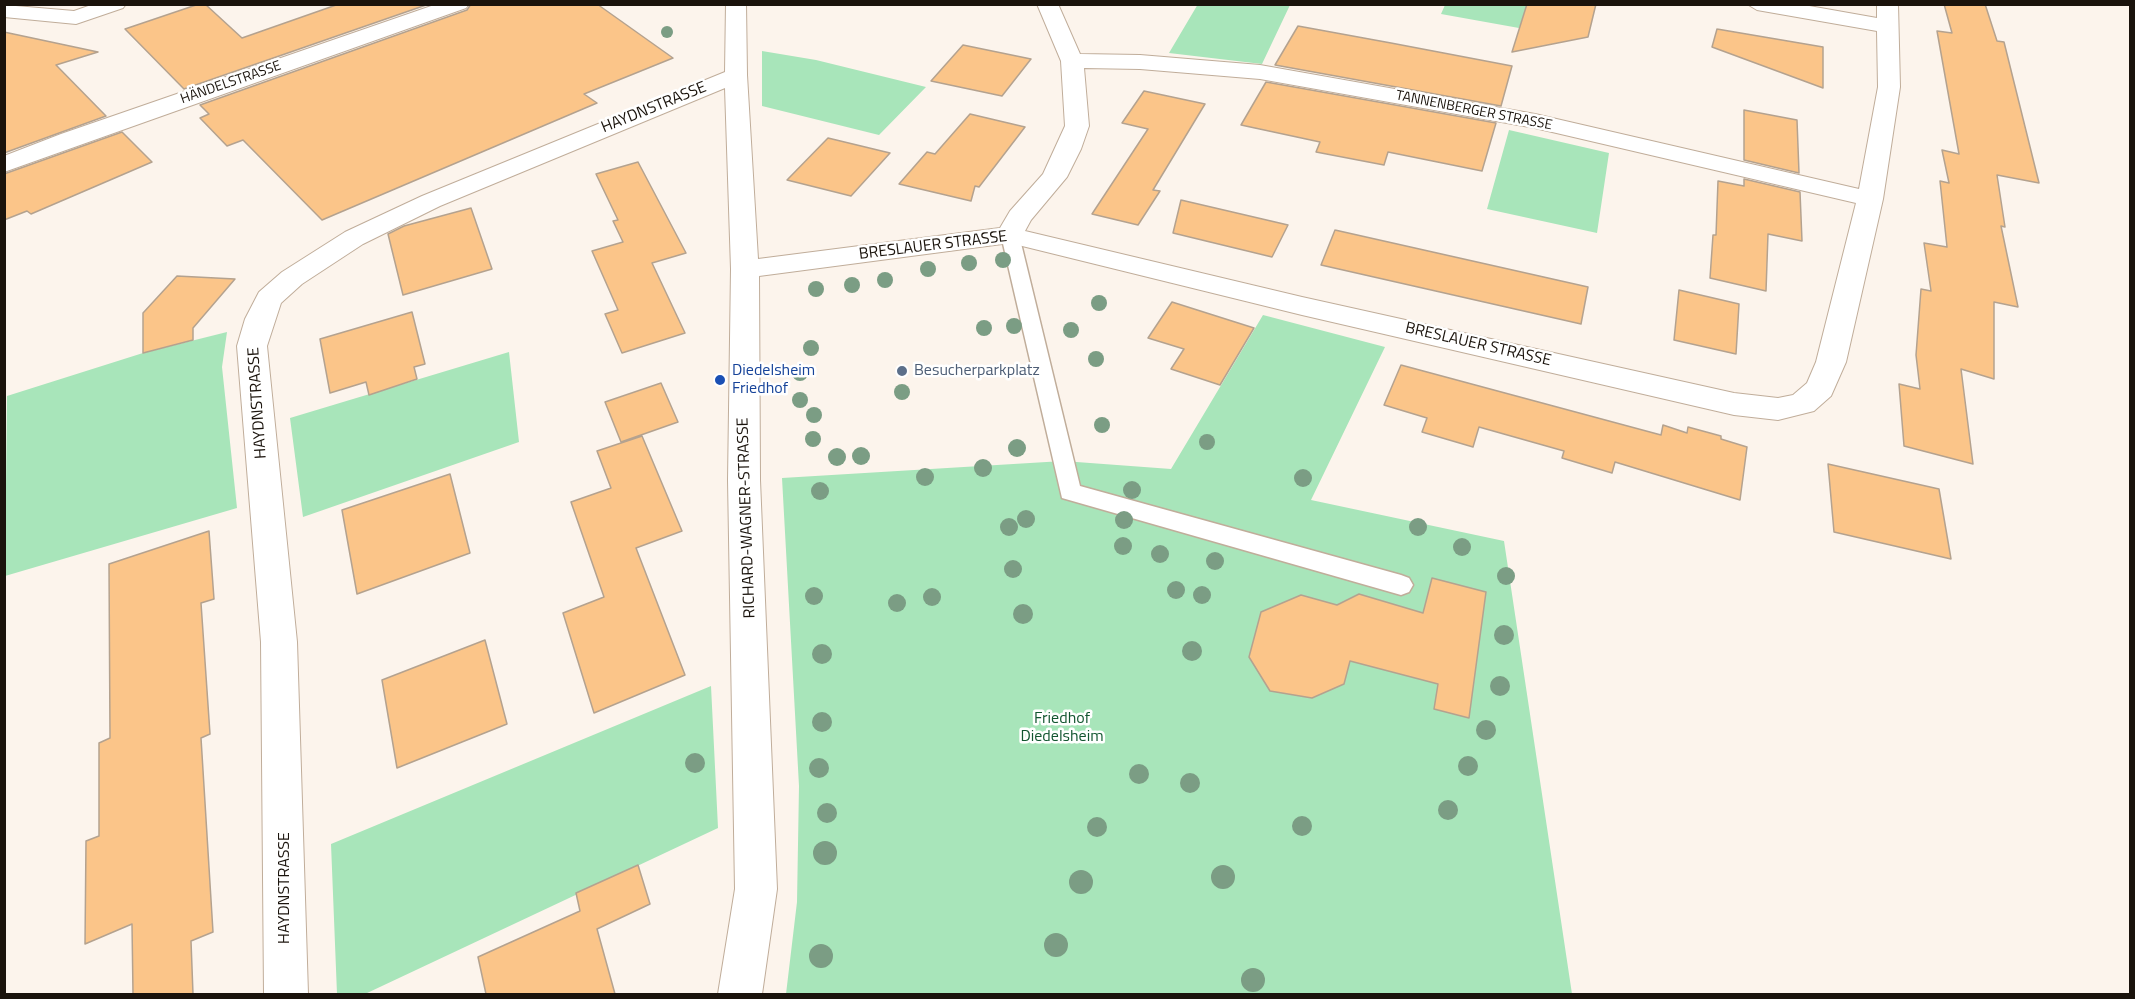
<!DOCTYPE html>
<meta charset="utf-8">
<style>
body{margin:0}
#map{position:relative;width:2135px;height:999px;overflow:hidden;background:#fcf4ec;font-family:"Titillium Web",sans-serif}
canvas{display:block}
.frame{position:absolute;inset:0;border:6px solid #1a130c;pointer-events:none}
</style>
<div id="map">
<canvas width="2135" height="999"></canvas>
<div class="frame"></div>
</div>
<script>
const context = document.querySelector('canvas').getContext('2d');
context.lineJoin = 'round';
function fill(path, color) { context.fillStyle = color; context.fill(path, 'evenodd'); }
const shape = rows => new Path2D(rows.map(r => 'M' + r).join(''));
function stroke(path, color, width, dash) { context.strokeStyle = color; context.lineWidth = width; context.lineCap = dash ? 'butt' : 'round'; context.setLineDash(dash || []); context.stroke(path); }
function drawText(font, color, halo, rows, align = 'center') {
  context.font = font + ' "Titillium Web",sans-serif'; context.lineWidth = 5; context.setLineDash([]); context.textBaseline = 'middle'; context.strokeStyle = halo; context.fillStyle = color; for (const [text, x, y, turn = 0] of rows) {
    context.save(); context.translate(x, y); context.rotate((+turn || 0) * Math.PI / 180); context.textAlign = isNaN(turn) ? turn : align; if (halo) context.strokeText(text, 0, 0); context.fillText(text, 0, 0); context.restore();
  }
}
const green = shape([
 [1198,4,1290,4,1290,5,1262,64,1169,53],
 [1445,5,1527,5,1519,28,1441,14],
 [762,51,816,60,926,87,879,135,762,106],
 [1509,130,1609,153,1597,233,1487,209],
 [1263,315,1385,347,1311,500,1504,541,1572,994,786,994,797,902,799,786,782,478,1063,461,1171,469],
 [227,332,222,367,237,508,5,576,7,396,143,353],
 [509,352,519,442,303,517,290,418],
 [711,686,718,828,365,994,337,994,331,844]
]);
const building = shape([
 [199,4,205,4,242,38,339,4,429,4,184,89,125,29,199,4],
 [471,4,597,4,673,58,584,94,597,103,322,220,243,140,227,146,200,118,209,114,200,105,467,10,471,4],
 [1527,4,1596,4,1588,37,1512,52,1527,4],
 [1944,4,1985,4,1997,41,2004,42,2039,183,1997,175,2005,227,2001,226,2018,307,1994,302,1994,379,1961,369,1973,464,1904,446,1899,384,1920,389,1916,355,1921,289,1931,291,1924,243,1947,247,1940,181,1949,183,1942,150,1959,154,1937,31,1952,33,1944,4],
 [1298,26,1391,43,1512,66,1501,106,1275,65,1298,26],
 [1717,29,1823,47,1823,88,1712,47,1717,29],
 [4,32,98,52,56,65,106,116,4,153,4,32],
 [963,45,1031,59,1002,96,931,81,963,45],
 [1266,82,1496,123,1482,171,1388,152,1384,165,1316,152,1320,142,1241,125,1266,82],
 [1144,91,1205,104,1153,190,1160,191,1138,225,1092,214,1148,129,1122,123,1144,91],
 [1744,110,1797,120,1799,173,1744,160,1744,110],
 [970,114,1025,127,979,187,975,186,971,201,899,184,927,152,935,154,970,114],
 [122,132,152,162,31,214,27,211,4,220,4,174,122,132],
 [828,138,890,153,851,196,787,180,828,138],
 [638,162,686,253,652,263,685,333,622,353,605,314,618,310,592,251,623,242,613,221,618,220,596,174,638,162],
 [1744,179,1800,192,1802,241,1768,234,1766,291,1710,278,1713,235,1716,235,1718,181,1744,186,1744,179],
 [1181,200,1288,225,1272,257,1173,233,1181,200],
 [471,208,492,269,403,295,388,234,404,226,471,208],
 [1335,230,1588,287,1581,324,1321,265,1335,230],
 [177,276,235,279,193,328,193,340,143,353,143,313,177,276],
 [1679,290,1739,304,1736,354,1674,340,1679,290],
 [1172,302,1254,328,1220,385,1171,369,1184,349,1148,338,1172,302],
 [412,312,425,364,414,367,417,379,369,395,366,382,330,393,320,339,412,312],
 [1401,365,1661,435,1663,425,1687,433,1688,427,1721,436,1721,439,1747,447,1740,500,1615,462,1612,473,1562,458,1564,451,1479,427,1473,447,1422,432,1427,418,1384,405,1401,365],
 [661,383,678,422,621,442,605,402,661,383],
 [642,436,682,531,636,548,685,675,594,713,563,613,604,597,571,502,611,488,597,451,642,436],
 [1828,464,1939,489,1951,559,1834,532,1828,464],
 [450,474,470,553,357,594,342,510,450,474],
 [209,531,214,599,201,603,210,734,201,738,213,932,191,941,193,994,133,994,132,924,85,944,86,841,99,836,99,743,110,738,109,564,209,531],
 [1432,578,1486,592,1469,718,1434,709,1438,684,1350,661,1344,684,1312,698,1270,691,1249,657,1261,612,1301,595,1337,605,1359,594,1423,613,1432,578],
 [485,640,507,724,397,768,382,680,485,640],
 [638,865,650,904,597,929,615,994,486,994,478,957,580,911,576,893,638,865]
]);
const lane = shape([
 [1010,229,1019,235,1080,486,1401,575,1409,578,1413,585,1409,592,1401,595,1062,498,1001,235,1010,229]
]);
const street = shape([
 [94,4,126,4,123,8,76,24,4,17,4,5,74,11,94,4],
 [437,4,469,4,466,8,4,172,4,156,61,134,437,4],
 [726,4,746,4,747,75,758,259,1000,228,1010,211,1043,174,1065,126,1061,61,1037,4,1058,4,1080,54,1140,55,1260,65,1535,114,1859,189,1878,87,1877,31,1757,10,1747,4,1798,4,1877,18,1877,4,1898,4,1900,87,1883,199,1846,362,1831,396,1814,411,1778,420,1734,415,1302,315,1010,243,759,276,760,480,777,889,762,994,718,994,735,889,728,480,731,269,725,88,440,206,363,244,302,284,281,303,267,346,297,642,308,994,264,994,261,642,237,346,245,319,259,292,282,272,345,232,422,196,725,72,726,4],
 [1084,68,1140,69,1260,79,1535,128,1856,203,1816,362,1807,383,1793,395,1778,398,1734,393,1302,297,1025,231,1031,220,1067,177,1081,149,1089,126,1084,68]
]);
const trees = [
 [667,32,6],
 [1003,260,8],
 [969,263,8],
 [928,269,8],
 [885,280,8],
 [852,285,8],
 [816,289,8],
 [1099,303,8],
 [1014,326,8],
 [984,328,8],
 [1071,330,8],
 [811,348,8],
 [1096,359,8],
 [800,373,8],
 [902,392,8],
 [800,400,8],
 [814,415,8],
 [1102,425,8],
 [813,439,8],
 [1207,442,8],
 [1017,448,9],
 [861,456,9],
 [837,457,9],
 [983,468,9],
 [925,477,9],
 [1303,478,9],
 [1132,490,9],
 [820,491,9],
 [1026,519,9],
 [1124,520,9],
 [1009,527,9],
 [1418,527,9],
 [1123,546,9],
 [1462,547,9],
 [1160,554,9],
 [1215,561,9],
 [1013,569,9],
 [1506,576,9],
 [1176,590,9],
 [1202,595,9],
 [814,596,9],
 [932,597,9],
 [897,603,9],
 [1023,614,10],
 [1504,635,10],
 [1192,651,10],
 [822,654,10],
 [1500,686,10],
 [822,722,10],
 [1486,730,10],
 [695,763,10],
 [1468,766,10],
 [819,768,10],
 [1139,774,10],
 [1190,783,10],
 [1448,810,10],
 [827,813,10],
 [1302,826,10],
 [1097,827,10],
 [825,853,12],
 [1223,877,12],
 [1081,882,12],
 [1056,945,12],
 [821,956,12],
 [1253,980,12]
];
const markers = [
 [902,371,6,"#5c6f8a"],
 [720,380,6,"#1a4fb4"]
];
const farStreetnames = [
 ["HÄNDELSTRASSE",231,83,-19],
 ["TANNENBERGER STRASSE",1474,111,11]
];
const streetNames = [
 ["HAYDNSTRASSE",654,108,-22],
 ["BRESLAUER STRASSE",933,246,-7],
 ["BRESLAUER STRASSE",1478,345,13],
 ["HAYDNSTRASSE",258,403,-94],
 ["RICHARD-WAGNER-STRASSE",747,518,-92],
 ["HAYDNSTRASSE",285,888,-90]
];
const transitNames = [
 ["Diedelsheim",732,371],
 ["Friedhof",732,389]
];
const serviceNames = [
 ["Besucherparkplatz",914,371]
];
const parkNames = [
 ["Friedhof",1062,719],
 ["Diedelsheim",1062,737]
];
fill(green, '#a8e5ba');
fill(building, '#fbc589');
stroke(building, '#b4a28f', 1.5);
stroke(lane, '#c0ad9a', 3);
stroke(street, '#c0ad9a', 2);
fill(lane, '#fff');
fill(street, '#fff');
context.fillStyle = '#7b9d84';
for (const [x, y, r] of trees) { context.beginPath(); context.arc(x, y, r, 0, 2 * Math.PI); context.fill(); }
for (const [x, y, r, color] of markers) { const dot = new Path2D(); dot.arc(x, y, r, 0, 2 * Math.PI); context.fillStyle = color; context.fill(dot); stroke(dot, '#fff', 2); }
drawText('14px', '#1a130c', '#fff', farStreetnames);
drawText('16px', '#1a130c', '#fff', streetNames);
drawText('16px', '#164399', '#fff', transitNames, 'left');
drawText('16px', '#4e5e75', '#fff', serviceNames, 'left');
drawText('16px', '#11552f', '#fff', parkNames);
</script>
